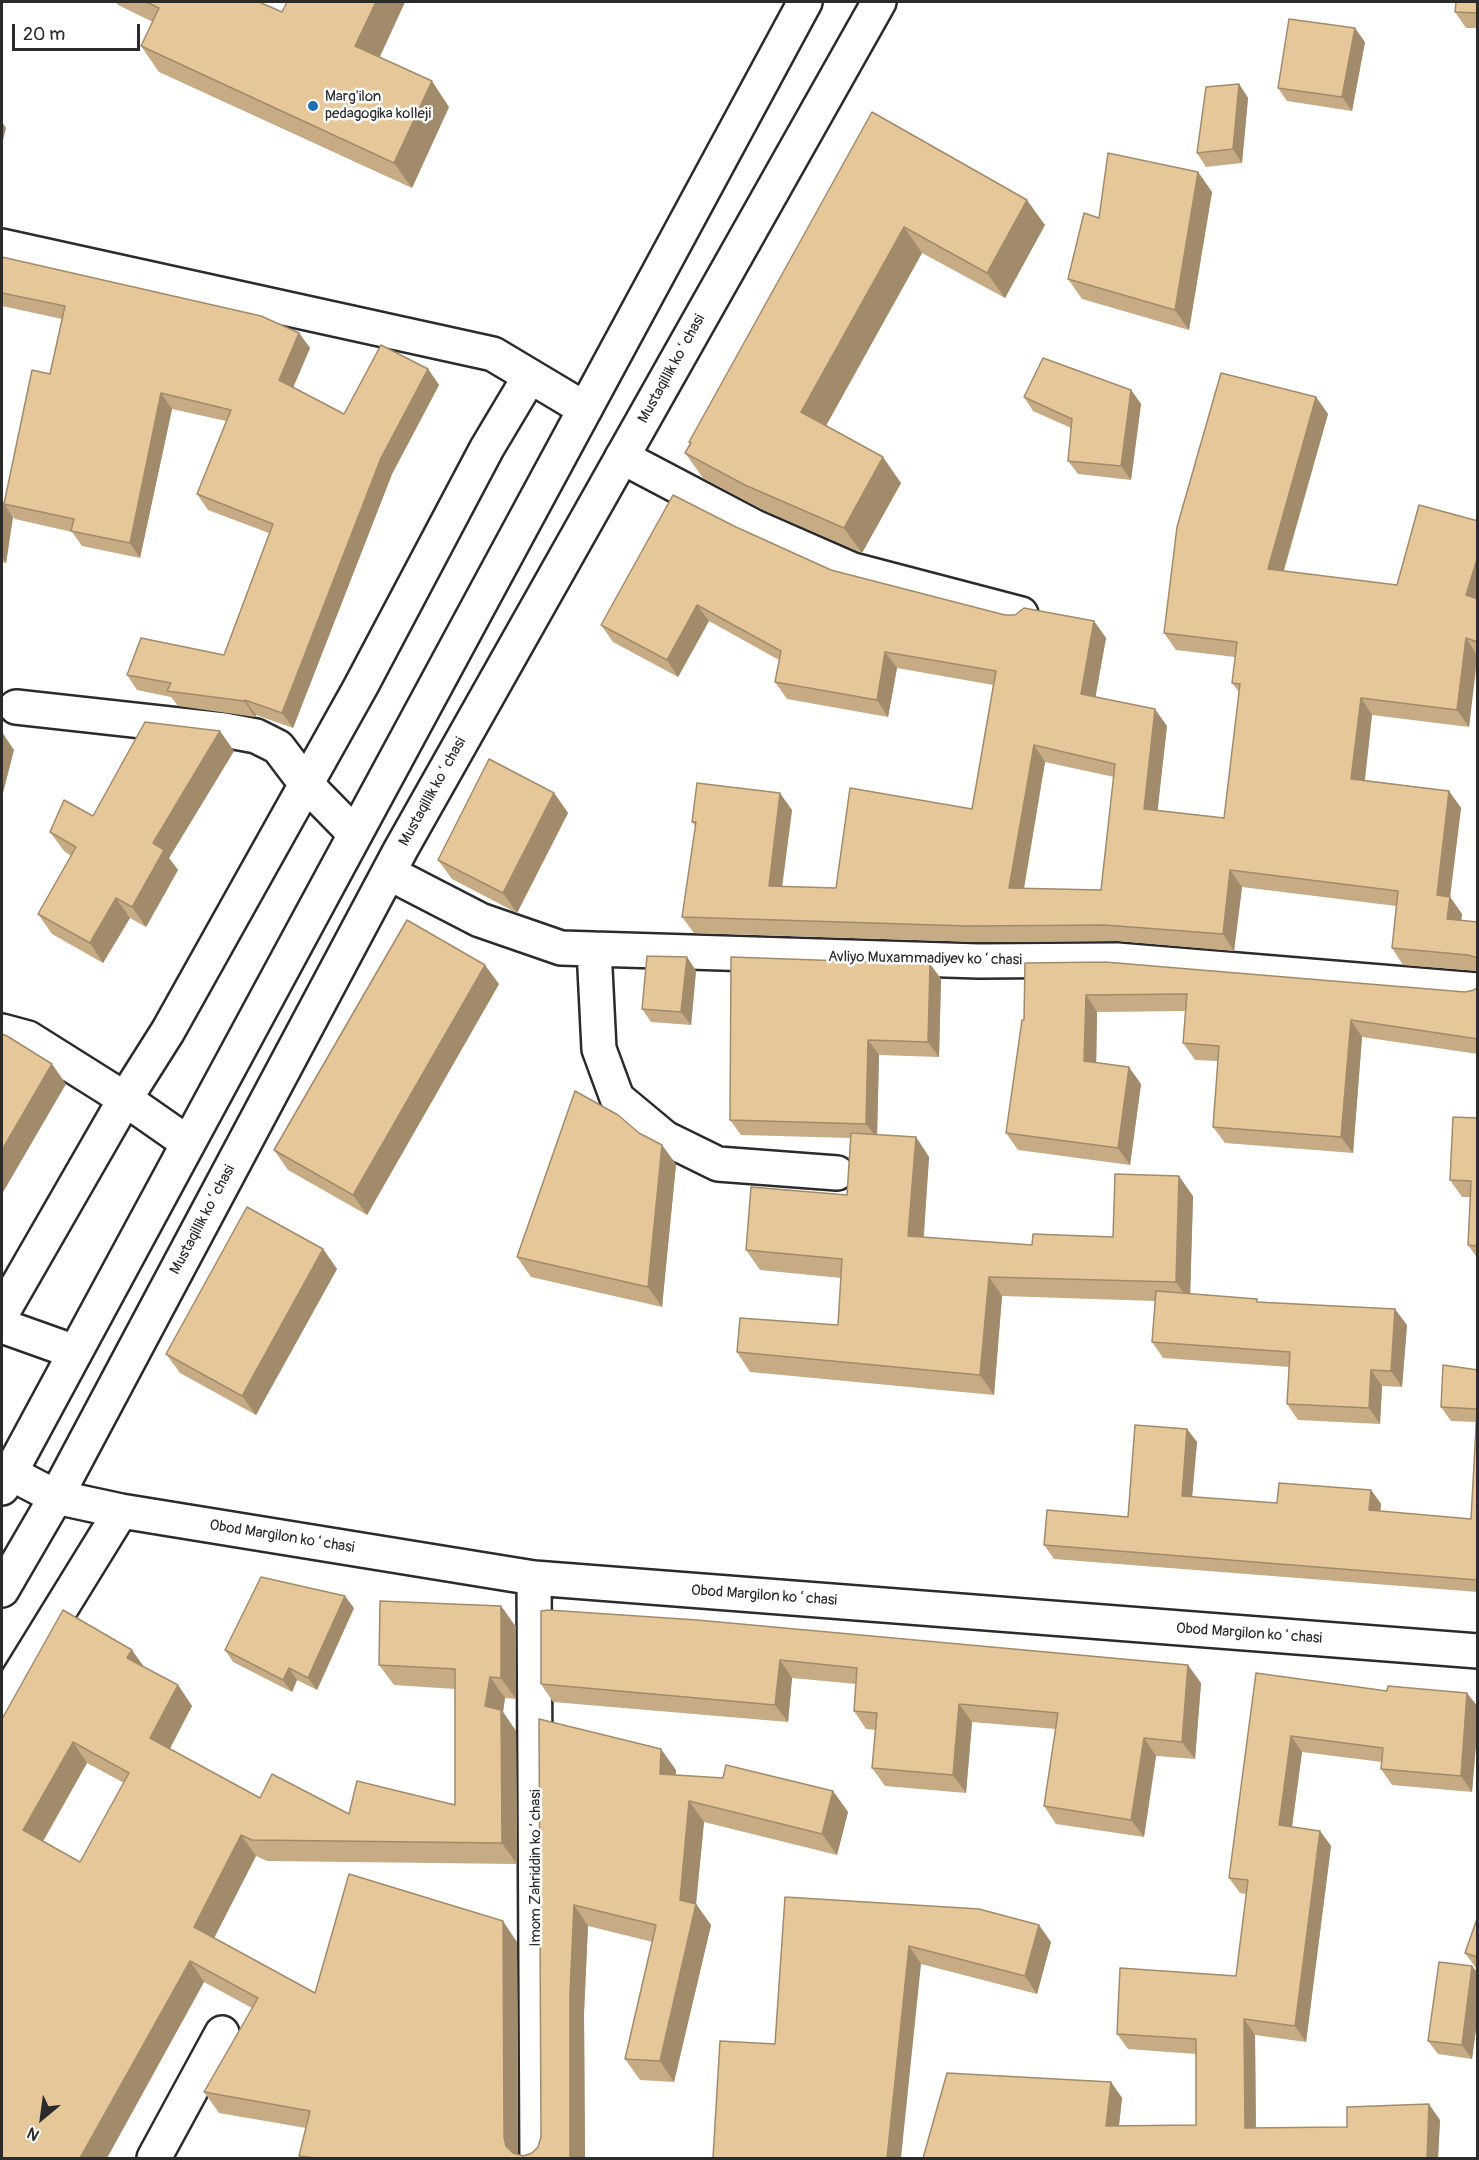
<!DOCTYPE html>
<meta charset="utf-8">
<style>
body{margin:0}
#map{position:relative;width:1479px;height:2160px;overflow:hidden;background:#fff;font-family:Pangolin,sans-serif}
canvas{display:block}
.frame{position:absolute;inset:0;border:3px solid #2b2b2b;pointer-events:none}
.north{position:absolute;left:12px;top:2088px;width:60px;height:60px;-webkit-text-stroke:4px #fff;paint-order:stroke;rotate:209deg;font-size:16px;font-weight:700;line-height:24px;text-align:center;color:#2b2b2b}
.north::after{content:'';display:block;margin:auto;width:21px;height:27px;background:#2b2b2b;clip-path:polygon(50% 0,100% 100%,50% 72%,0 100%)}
.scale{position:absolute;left:12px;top:24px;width:128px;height:27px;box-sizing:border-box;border:3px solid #2b2b2b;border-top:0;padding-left:8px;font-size:18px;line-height:21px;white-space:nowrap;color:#2b2b2b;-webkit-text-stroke:4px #fff;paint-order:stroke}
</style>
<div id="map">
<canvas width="1479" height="2160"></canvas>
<div class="frame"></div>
<div class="north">N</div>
<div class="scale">20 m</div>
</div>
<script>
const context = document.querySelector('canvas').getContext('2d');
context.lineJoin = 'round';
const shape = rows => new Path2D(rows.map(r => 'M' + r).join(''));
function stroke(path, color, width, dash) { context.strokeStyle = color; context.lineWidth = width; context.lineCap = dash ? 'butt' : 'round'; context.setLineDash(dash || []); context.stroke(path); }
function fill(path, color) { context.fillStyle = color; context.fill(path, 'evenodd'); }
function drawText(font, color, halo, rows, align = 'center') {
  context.font = font + ' Pangolin,sans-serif'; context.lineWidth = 5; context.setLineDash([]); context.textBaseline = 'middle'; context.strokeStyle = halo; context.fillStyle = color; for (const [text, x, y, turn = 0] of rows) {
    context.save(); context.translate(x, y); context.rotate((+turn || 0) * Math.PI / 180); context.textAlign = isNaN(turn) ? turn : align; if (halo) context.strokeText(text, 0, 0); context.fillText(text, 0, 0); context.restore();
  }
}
const minor = shape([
 [2,246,493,354,585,409],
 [622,457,755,527,853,570,1021,614],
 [16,707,224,730,256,736,278,747,306,784,355,834],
 [389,873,480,920,561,948,979,961,1117,960,1478,990],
 [594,949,599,1049,617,1098,665,1138,718,1164,837,1173],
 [2,1031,28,1038,125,1099,188,1143],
 [2,1313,125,1099,168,1031,361,686,487,448,530,376],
 [2,1326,75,1352],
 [10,1473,56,1497,121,1511,534,1578,1478,1651],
 [534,1578,537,2158],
 [2,1704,121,1511],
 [154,2158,222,2033]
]);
const major = shape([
 [2,1488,805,2],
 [2,1590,56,1497,401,849,879,2]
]);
const wall = shape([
 [116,2,259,2,282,12,405,2,379,57,449,107,412,188,159,72,141,46,153,22,118,5],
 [1478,2,1478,28,1466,28,1455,12],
 [1365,42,1352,111,1287,101,1278,88],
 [1239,84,1248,98,1242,163,1206,167,1197,153],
 [872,112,1045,225,1005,298,922,253,826,426,901,483,862,553,763,510,703,478,685,453,690,443,689,442],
 [1198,172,1212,192,1189,330,1082,299,1068,279,1099,218],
 [2,257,299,333,310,348,293,387,344,414,428,369,439,385,392,474,293,728,256,715,255,717,178,706,171,697,137,690,127,675,224,655,269,533,208,510,197,494,226,421,172,409,140,558,82,546,72,532,15,519,4,504,50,374,62,319,2,306],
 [1131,390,1141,404,1131,480,1078,474,1068,461,1071,428,1033,411,1024,397],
 [1316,397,1328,414,1284,571,1397,585,1478,521,1478,655,1469,727,1372,715,1365,780,1449,791,1461,808,1450,897,1462,914,1461,920,1478,922,1478,971,1403,965,1392,948,1396,906,1242,887,1234,951,1117,941,979,942,694,933,682,917,696,827,692,822,792,810,782,886,836,888,972,809,993,685,897,668,888,717,787,699,775,682,779,660,709,621,678,677,613,642,601,625,736,527,831,570,1005,615,1094,621,1106,638,1095,697,1167,726,1157,810,1224,818,1239,692,1232,683,1235,657,1176,650,1164,633],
 [1045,762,1114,777,1101,890,1024,889],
 [2,503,13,517,6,563,2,562],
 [234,751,169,858,178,870,146,927,130,918,103,963,52,934,38,914,71,856,64,851,50,832,93,816],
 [554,793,568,813,517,913,452,879,438,860],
 [687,957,696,971,691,1025,651,1022,642,1009],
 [1025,963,1465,992,1474,990,1478,987,1478,1054,1362,1037,1353,1153,1225,1143,1213,1127,1218,1061,1195,1060,1183,1043,1186,1011,1097,1012,1096,1063,1141,1084,1130,1165,1018,1150,1006,1133,1024,1020],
 [930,964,941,979,939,1057,879,1055,877,1135,916,1137,929,1157,924,1237,1032,1245,1113,1237,1193,1196,1190,1294,1259,1302,1407,1325,1402,1387,1382,1386,1380,1424,1298,1420,1287,1404,1289,1367,1163,1358,1152,1342,1155,1301,1002,1296,994,1395,750,1372,737,1352,838,1325,841,1278,760,1270,746,1250,847,1195,851,1138,741,1135,730,1120],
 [499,984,367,1215,288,1170,274,1150],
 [1478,1118,1478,1259,1468,1245,1470,1197,1462,1197,1450,1180],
 [676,1164,662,1307,531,1277,517,1257],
 [323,1249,337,1269,256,1415,180,1373,166,1354],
 [1478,1370,1478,1592,1054,1559,1044,1545,1128,1517,1187,1429,1197,1442,1192,1497,1277,1503,1371,1490,1381,1504,1380,1511,1471,1519,1476,1422,1451,1421,1441,1407],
 [501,1606,516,1627,516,1699,505,1698,503,1712,516,1731,517,1864,267,1861,256,1856,214,1938,315,1993,517,1942,518,2155,523,2156,532,2153,538,2147,541,2137,539,1719,676,1770,675,1775,833,1791,848,1812,837,1855,704,1822,696,1904,711,1925,674,2082,640,2080,625,2059,653,1942,588,1926,584,2013,585,2158,301,2158,299,2156,306,2128,219,2113,204,2092,252,2008,204,1982,107,2158,2,2158,2,1719,144,1667,178,1685,192,1706,170,1749,260,1798,349,1814,455,1805,455,1689,394,1685,379,1665],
 [87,1763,124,1783,80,1862,43,1842],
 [354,1608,317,1690,297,1680,292,1692,233,1662,225,1650],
 [541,1611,1201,1683,1195,1759,1156,1756,1144,1837,1056,1824,1044,1806,1056,1729,972,1722,966,1793,885,1786,872,1768,876,1730,866,1729,854,1711,856,1684,792,1678,788,1722,553,1702,541,1684],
 [1256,1673,1387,1691,1467,1693,1478,1707,1478,1720,1472,1792,1392,1785,1381,1769,1382,1762,1302,1752,1292,1827,1320,1831,1331,1846,1306,2042,1255,2035,1256,2128,1347,2127,1440,2120,1438,2158,923,2158,1111,2082,1122,2098,1119,2126,1196,2125,1196,2054,1128,2049,1117,2034,1236,1976,1246,1894,1240,1893,1229,1878],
 [785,1897,1051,1942,1037,1994,921,1964,775,2044],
 [1478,1916,1478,1971,1465,1953],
 [1472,1966,1478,1973,1478,2014,1472,2059,1438,2054,1428,2041]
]);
const shadedWall = shape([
 [376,2,405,2,373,72,355,46],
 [1355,28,1365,42,1352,111,1342,97],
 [432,81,449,107,412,188,394,163],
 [1239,84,1248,98,1242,163,1233,149],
 [2,122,6,128,2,144],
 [1198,172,1212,192,1189,330,1175,310],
 [1027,200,1045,225,1005,298,987,273],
 [904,227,922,253,819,438,801,412],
 [299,333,310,348,290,395,279,380],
 [428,369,439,385,392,474,293,728,282,713,381,458],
 [1131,390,1141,404,1131,480,1121,466],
 [161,393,172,409,140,558,130,543],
 [1316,397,1328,414,1279,586,1268,569],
 [883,457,901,483,862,553,844,528],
 [4,503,13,517,6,563,2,556,2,518],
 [1478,556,1478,611,1466,595],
 [697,605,709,621,678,677,667,660],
 [1094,621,1106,638,1093,711,1081,694],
 [1466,638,1477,655,1469,727,1457,710],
 [885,652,897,668,888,717,877,700],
 [1361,698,1372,715,1363,795,1351,779],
 [245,700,256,715,255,717,244,701],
 [1155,709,1167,726,1156,825,1144,809],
 [220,731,234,751,169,858,178,870,146,927,132,907,153,843],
 [2,732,14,750,2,797],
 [1034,745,1045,762,1021,905,1009,888],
 [1449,791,1461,808,1450,897,1462,914,1459,936,1447,919,1437,895],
 [554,793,568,813,517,913,503,893],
 [780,793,792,810,780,903,769,886],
 [1230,870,1242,887,1234,951,1223,934],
 [116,898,130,918,103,963,90,943],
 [687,957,696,971,691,1025,681,1012],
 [930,964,941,979,939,1057,928,1042],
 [485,965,499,984,367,1215,353,1195],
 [1086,995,1097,1012,1096,1078,1084,1061],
 [1351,1020,1362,1037,1353,1153,1341,1137],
 [868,1040,879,1055,877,1139,866,1124],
 [52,1064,66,1084,2,1194,2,1150],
 [1129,1067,1141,1084,1130,1165,1118,1148],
 [916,1137,929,1157,922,1255,908,1236],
 [662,1145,676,1164,662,1307,648,1287],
 [1179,1176,1193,1196,1190,1302,1176,1282],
 [323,1249,337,1269,256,1415,242,1396],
 [989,1277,1002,1296,994,1395,980,1375],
 [1395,1309,1407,1325,1402,1387,1391,1371],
 [1371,1370,1382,1386,1380,1424,1369,1408],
 [1187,1429,1197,1442,1191,1509,1182,1496],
 [1371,1490,1381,1504,1379,1524,1369,1510],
 [345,1596,354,1608,317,1690,308,1678],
 [501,1606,516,1627,516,1699,501,1678],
 [132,1650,147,1671,127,1658],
 [780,1660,792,1678,788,1722,775,1705],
 [1188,1665,1201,1683,1195,1759,1182,1742],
 [289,1668,297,1680,292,1692,283,1680],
 [490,1677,505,1698,503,1712,516,1731,517,1864,502,1843,485,1706],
 [178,1685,192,1706,164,1759,150,1738],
 [1467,1693,1478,1707,1478,1720,1472,1792,1461,1776],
 [959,1704,972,1722,966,1793,953,1775],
 [1291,1736,1302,1752,1290,1841,1279,1825],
 [1144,1738,1156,1756,1144,1837,1131,1820],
 [73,1742,87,1763,37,1851,23,1830],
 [661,1749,676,1770,674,1795,660,1774],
 [833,1791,848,1812,837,1855,822,1834],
 [689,1801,704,1822,696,1904,711,1925,674,2082,660,2061,680,1900],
 [1320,1831,1331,1846,1306,2042,1295,2026],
 [241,1835,256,1856,209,1948,194,1927],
 [574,1905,588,1926,584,2013,585,2158,570,2158,570,1993],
 [503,1921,517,1942,518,2158,506,2146,504,2137],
 [1039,1925,1051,1942,1037,1994,1025,1976],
 [909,1946,921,1964,901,2158,887,2158],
 [190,1961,204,1982,107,2158,80,2158],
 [1472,1966,1478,1973,1478,2014,1472,2059,1462,2045],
 [1244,2019,1255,2035,1256,2144,1245,2128],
 [1111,2082,1122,2098,1117,2142,1106,2126],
 [1429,2104,1440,2120,1438,2158,1427,2158]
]);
const building = shape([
 [146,2,259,2,282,12,287,2,376,2,355,46,432,81,394,163,141,46,159,8,146,2],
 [1456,2,1478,2,1478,13,1455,12,1456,2],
 [1289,19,1355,28,1342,97,1278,88,1289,19],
 [1239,84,1233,149,1197,153,1206,87,1239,84],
 [872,112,1027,200,987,273,904,227,801,412,883,457,844,528,745,485,685,453,691,443,689,442,872,112],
 [1108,153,1198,172,1175,310,1068,279,1084,213,1099,218,1108,153],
 [2,257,261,316,299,333,279,380,344,414,381,345,428,369,381,458,282,713,245,700,244,701,167,691,171,683,127,675,141,638,224,655,273,524,197,494,231,410,161,393,130,543,71,531,74,519,4,504,32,370,50,374,65,306,2,293,2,257],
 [1043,358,1131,390,1121,466,1068,461,1072,419,1024,397,1043,358],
 [1221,373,1316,397,1268,569,1397,585,1419,505,1478,521,1478,556,1466,595,1478,599,1478,642,1466,638,1457,710,1361,698,1351,779,1449,791,1437,895,1450,897,1447,919,1478,922,1478,958,1468,955,1392,948,1398,891,1230,870,1223,934,1105,925,968,926,682,917,696,822,692,822,697,783,780,793,769,886,836,888,850,788,972,809,996,671,885,652,877,700,775,682,781,651,697,605,667,660,601,625,673,495,736,527,831,570,1005,615,1015,615,1024,608,1094,621,1081,694,1155,709,1144,809,1224,818,1240,684,1232,683,1237,642,1164,633,1177,527,1221,373],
 [1034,745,1115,764,1101,890,1009,888,1034,745],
 [2,503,4,503,2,518,2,503],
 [145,722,220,731,153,843,164,850,132,907,116,898,90,943,38,914,76,847,50,832,64,800,93,816,145,722],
 [489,759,554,793,503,893,438,860,489,759],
 [407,920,485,965,353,1195,274,1150,407,920],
 [647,956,687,957,681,1012,642,1009,647,956],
 [731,957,930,964,928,1042,868,1040,866,1124,730,1120,731,957],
 [1105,962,1465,992,1474,990,1478,987,1478,1039,1351,1020,1341,1137,1213,1127,1219,1046,1183,1043,1187,994,1086,995,1084,1061,1129,1067,1118,1148,1006,1133,1022,1020,1024,1020,1025,963,1105,962],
 [2,1034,7,1036,52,1064,2,1150,2,1034],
 [575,1091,618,1115,639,1133,662,1145,648,1287,517,1257,575,1091],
 [1453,1117,1478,1118,1478,1246,1468,1245,1471,1181,1450,1180,1453,1117],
 [851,1133,916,1137,908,1236,1032,1245,1033,1234,1113,1237,1115,1174,1179,1176,1176,1282,989,1277,980,1375,737,1352,740,1318,838,1325,842,1259,746,1250,751,1187,847,1195,851,1133],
 [247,1207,323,1249,242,1396,166,1354,247,1207],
 [1156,1291,1257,1299,1257,1302,1395,1309,1391,1371,1371,1370,1369,1408,1287,1404,1290,1352,1152,1342,1156,1291],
 [1443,1365,1478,1370,1478,1580,1044,1545,1047,1510,1128,1517,1135,1425,1187,1429,1182,1496,1277,1503,1279,1483,1371,1490,1369,1510,1471,1519,1477,1409,1441,1407,1443,1365],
 [261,1577,345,1596,308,1678,289,1668,283,1680,225,1650,261,1577],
 [380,1601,501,1606,501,1678,490,1677,485,1706,501,1710,502,1843,252,1840,241,1835,194,1927,315,1993,349,1874,503,1921,504,2137,506,2146,513,2153,523,2156,532,2153,538,2147,541,2137,539,1719,661,1749,660,1774,723,1778,726,1765,833,1791,822,1834,689,1801,680,1900,696,1904,660,2061,625,2059,656,1925,574,1905,570,1993,570,2158,316,2158,299,2156,310,2111,204,2092,258,1998,190,1961,80,2158,2,2158,2,1719,63,1610,132,1650,127,1658,178,1685,150,1738,260,1798,272,1774,349,1814,357,1781,455,1805,455,1669,379,1665,380,1601],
 [73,1742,129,1773,80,1862,23,1830,73,1742],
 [548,1610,697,1620,1188,1665,1182,1742,1144,1738,1131,1820,1044,1806,1058,1713,959,1704,953,1775,872,1768,877,1713,854,1711,857,1668,780,1660,775,1705,541,1684,541,1611,548,1610],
 [1256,1673,1387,1691,1388,1686,1467,1693,1461,1776,1381,1769,1383,1748,1291,1736,1279,1825,1320,1831,1295,2026,1244,2019,1245,2128,1347,2127,1347,2107,1429,2104,1427,2158,923,2158,947,2073,1111,2082,1106,2126,1196,2125,1196,2039,1117,2034,1120,1968,1236,1976,1248,1880,1229,1878,1256,1673],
 [785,1897,979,1909,1039,1925,1025,1976,909,1946,887,2158,713,2158,720,2041,775,2044,785,1897],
 [1478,1916,1478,1957,1465,1953,1478,1916],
 [1439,1962,1472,1966,1462,2045,1428,2041,1439,1962]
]);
const markers = [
 [313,106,6,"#1f6fb2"]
];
const poiNames = [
 ["Marg'ilon",325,97],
 ["pedagogika kolleji",325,114]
];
const streetNames = [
 ["Mustaqillik koʻchasi",672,369,-61],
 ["Mustaqillik koʻchasi",433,792,-61],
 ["Avliyo Muxammadiyev koʻchasi",925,959,1],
 ["Mustaqillik koʻchasi",203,1220,-62],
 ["Obod Margilon koʻchasi",282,1537,9],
 ["Obod Margilon koʻchasi",764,1596,4],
 ["Obod Margilon koʻchasi",1249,1634,4],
 ["Imom Zahriddin koʻchasi",536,1868,-90]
];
stroke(minor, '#2b2b2b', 38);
stroke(major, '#2b2b2b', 38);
stroke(minor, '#fff', 33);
stroke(major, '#fff', 33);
fill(wall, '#c6ab84');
fill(shadedWall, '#a18b6b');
fill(building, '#e6c799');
stroke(building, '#a18b6b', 1.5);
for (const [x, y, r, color] of markers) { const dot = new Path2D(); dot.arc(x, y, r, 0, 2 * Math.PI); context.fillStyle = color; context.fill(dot); stroke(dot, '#fff', 2); }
drawText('15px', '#2b2b2b', '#fff', poiNames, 'left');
drawText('15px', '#2b2b2b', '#fff', streetNames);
</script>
